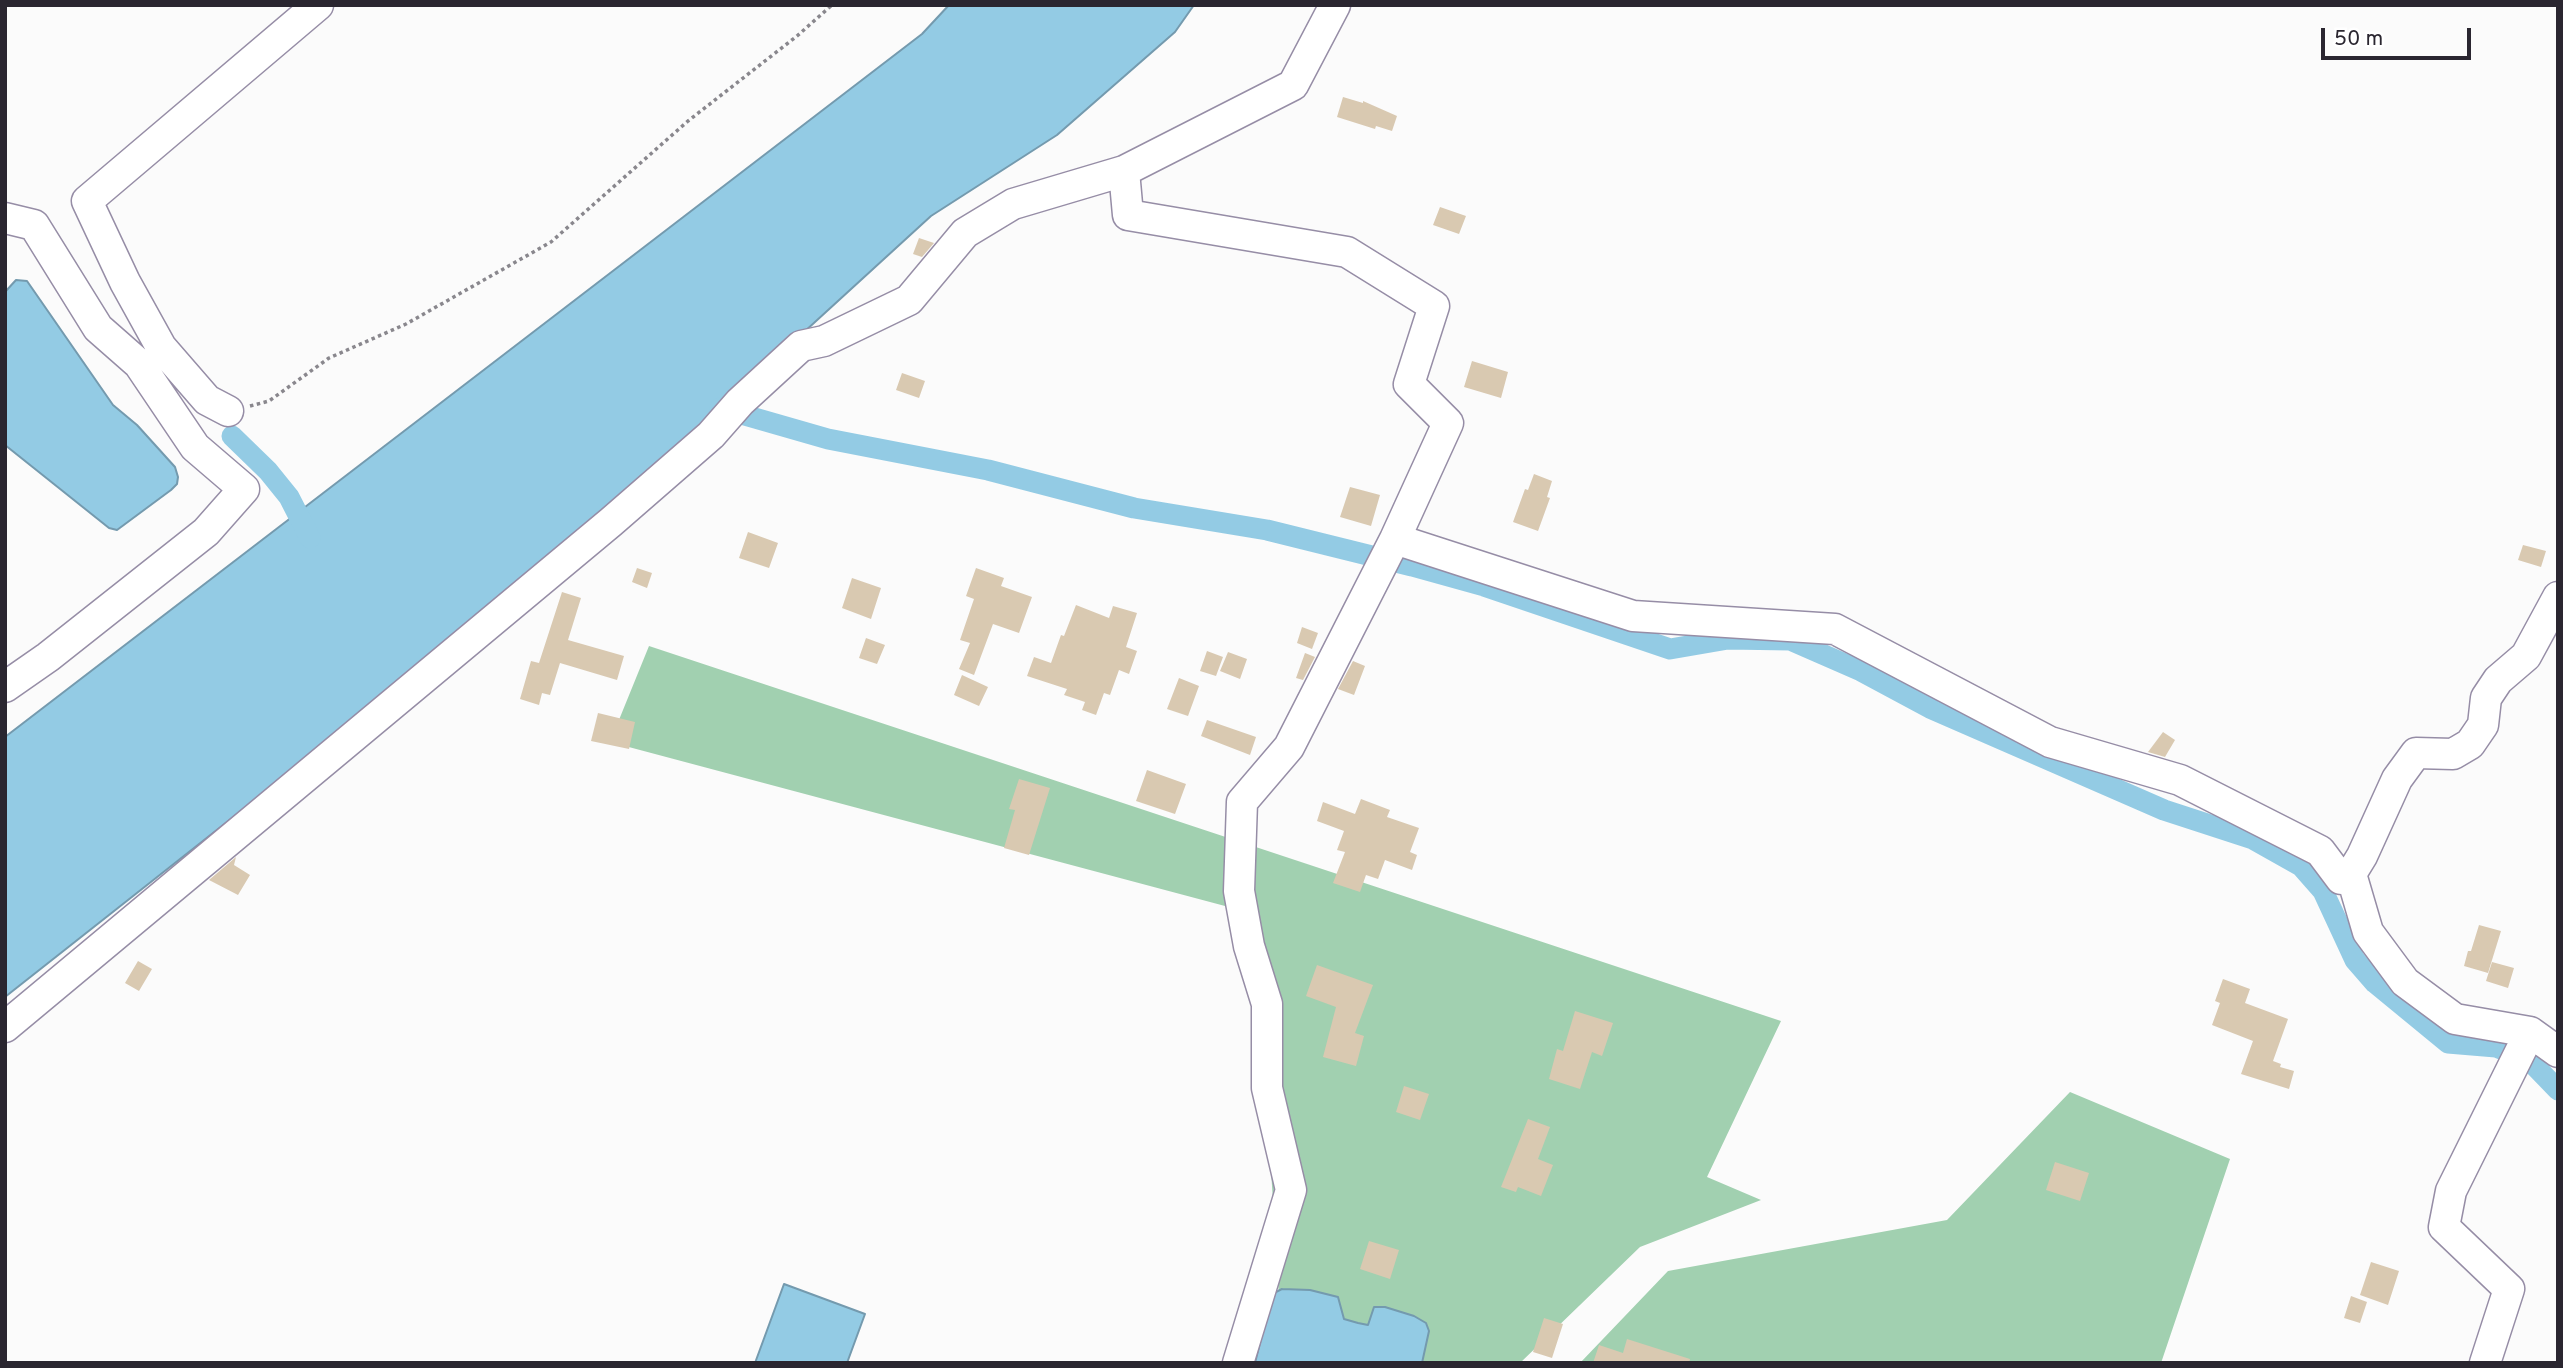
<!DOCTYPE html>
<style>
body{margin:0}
#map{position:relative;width:2563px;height:1368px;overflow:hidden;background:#fbfbfb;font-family:Overpass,sans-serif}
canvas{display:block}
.frame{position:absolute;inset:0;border:7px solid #2a2630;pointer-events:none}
.scale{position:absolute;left:2321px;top:28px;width:150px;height:32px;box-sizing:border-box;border:4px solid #2a2630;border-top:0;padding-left:9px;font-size:21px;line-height:24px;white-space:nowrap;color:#2a2630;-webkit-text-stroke:5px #fff;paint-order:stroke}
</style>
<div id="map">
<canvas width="2563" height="1368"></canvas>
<div class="frame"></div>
<div class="scale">50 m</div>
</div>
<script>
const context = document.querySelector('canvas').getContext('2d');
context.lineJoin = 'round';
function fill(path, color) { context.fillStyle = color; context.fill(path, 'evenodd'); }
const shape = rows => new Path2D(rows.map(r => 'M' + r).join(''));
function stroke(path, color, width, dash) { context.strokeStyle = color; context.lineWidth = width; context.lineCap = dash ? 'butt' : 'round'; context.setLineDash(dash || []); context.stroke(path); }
const forest = shape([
 [649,646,1781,1021,1707,1177,1761,1200,1640,1247,1520,1363,1283,1362,1255,914,610,742],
 [2070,1092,2230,1159,2161,1363,1580,1363,1668,1271,1947,1220]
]);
const water = shape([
 [949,5,1194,5,1175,32,1057,135,931,216,525,587,5,997,5,737,922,34,949,5],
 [16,280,27,281,113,405,137,425,175,467,178,477,177,484,171,490,117,530,109,528,5,445,5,292,16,280],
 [784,1284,865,1314,847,1363,755,1363,784,1284],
 [1282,1289,1310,1290,1338,1297,1344,1319,1358,1323,1368,1325,1374,1307,1385,1307,1414,1316,1426,1323,1429,1331,1422,1363,1255,1363,1272,1294,1282,1289]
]);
const canal = shape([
 [720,408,828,439,988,470,1134,508,1267,530,1412,566,1484,586,1670,649,1728,639,1790,640,1861,671,1930,708,2164,810,2253,839,2301,866,2323,891,2355,960,2375,983,2448,1043,2496,1047,2529,1060,2558,1090],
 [232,436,268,471,289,497,310,538]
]);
const building = shape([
 [1343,97,1363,103,1363,101,1397,116,1392,131,1376,126,1375,129,1337,117],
 [1440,207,1466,216,1459,234,1433,225],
 [919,238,934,243,922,257,913,254],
 [1472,361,1508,372,1501,398,1464,387],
 [902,373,925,381,919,398,896,390],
 [1534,474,1552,481,1547,497,1550,498,1538,531,1513,522,1525,489,1528,490],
 [1350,487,1380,495,1371,526,1340,517],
 [748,532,778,543,769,568,739,558],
 [2523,545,2546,551,2541,567,2518,560],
 [637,568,652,573,647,588,632,582],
 [976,568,1004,578,1001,586,1032,597,1019,633,993,624,974,675,959,669,970,643,960,640,974,599,966,596],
 [852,578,881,588,871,619,842,608],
 [562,592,581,598,568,640,624,656,617,680,560,663,550,695,542,693,539,705,520,699,531,661,539,663],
 [1076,605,1109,618,1113,606,1137,613,1126,647,1137,651,1129,674,1119,670,1110,695,1104,693,1096,715,1082,710,1085,702,1064,695,1067,689,1027,676,1034,657,1051,663,1061,635,1064,636],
 [1302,627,1318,633,1312,649,1297,643],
 [866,638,885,645,877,664,859,658],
 [1207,651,1223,657,1216,676,1200,671],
 [1228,652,1247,659,1240,679,1220,671],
 [1305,653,1315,657,1303,680,1296,678],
 [1353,661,1365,666,1354,695,1338,689],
 [962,675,988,687,979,706,954,695],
 [1179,678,1199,686,1188,716,1167,709],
 [598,713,635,722,629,749,591,741],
 [1207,720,1256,737,1250,755,1201,736],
 [2163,732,2175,740,2165,757,2148,752],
 [1147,770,1186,784,1175,814,1136,801],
 [1019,779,1050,788,1029,855,1004,848,1015,810,1009,809],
 [1361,799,1390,810,1387,817,1419,828,1410,852,1417,855,1412,870,1385,860,1378,879,1366,875,1360,892,1333,883,1345,852,1337,850,1344,831,1317,821,1323,802,1355,814],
 [236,857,234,865,250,875,238,895,209,880],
 [2479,925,2501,931,2488,973,2464,966,2468,951,2471,951],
 [138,961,152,969,139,991,125,983],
 [2492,962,2514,968,2508,988,2486,981],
 [1317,965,1373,985,1355,1033,1364,1036,1356,1066,1323,1057,1336,1007,1306,996],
 [2223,979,2250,989,2245,1003,2288,1019,2273,1061,2281,1064,2280,1067,2294,1071,2289,1089,2241,1074,2253,1041,2212,1025,2220,1003,2215,1001],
 [1575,1011,1613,1023,1602,1056,1592,1052,1580,1089,1549,1079,1557,1049,1563,1051],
 [1404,1086,1429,1094,1420,1120,1396,1112],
 [1528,1119,1550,1127,1538,1159,1553,1165,1541,1196,1518,1187,1516,1192,1501,1187],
 [2055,1162,2089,1173,2080,1201,2046,1190],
 [1369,1241,1399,1250,1390,1279,1360,1269],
 [2371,1262,2399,1271,2388,1305,2360,1295],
 [2351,1296,2367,1302,2360,1323,2344,1318],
 [1544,1318,1563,1324,1552,1358,1533,1352],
 [1627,1339,1690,1359,1689,1363,1593,1363,1599,1345,1623,1353]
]);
const path = shape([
 [250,406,269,401,329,358,406,324,551,242,688,121,797,36,832,5]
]);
const minor = shape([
 [1124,171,1128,215,1347,252,1434,306,1409,384,1448,423,1395,539,1633,616,1835,629,2050,742,2180,780,2320,851,2341,879,2351,874,2362,856,2397,779,2416,753,2453,754,2470,744,2483,725,2486,698,2498,680,2526,656,2558,597],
 [5,218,34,225,98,328,139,364,195,447,244,489,206,532,48,657,5,687],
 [228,411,207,400,161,347,125,282,87,201,318,5],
 [2351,874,2368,932,2405,982,2455,1019,2530,1032,2558,1052],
 [5,1027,611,522,711,435,740,402,801,346,824,341,909,300,965,233,1013,204,1124,171,1293,85,1335,5],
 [1238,1363,1291,1190,1267,1088,1267,1004,1249,946,1239,891,1242,802,1289,747,1395,539],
 [2485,1363,2509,1289,2444,1227,2451,1191,2530,1032]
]);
fill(forest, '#a1d0b0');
fill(water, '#93cbe4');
stroke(water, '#749aae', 2);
stroke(canal, '#93cbe4', 21);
fill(building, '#d9c9b1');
stroke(minor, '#968da6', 33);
stroke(path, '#89878d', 3.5, [3.5, 3.5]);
stroke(minor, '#fff', 30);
</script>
